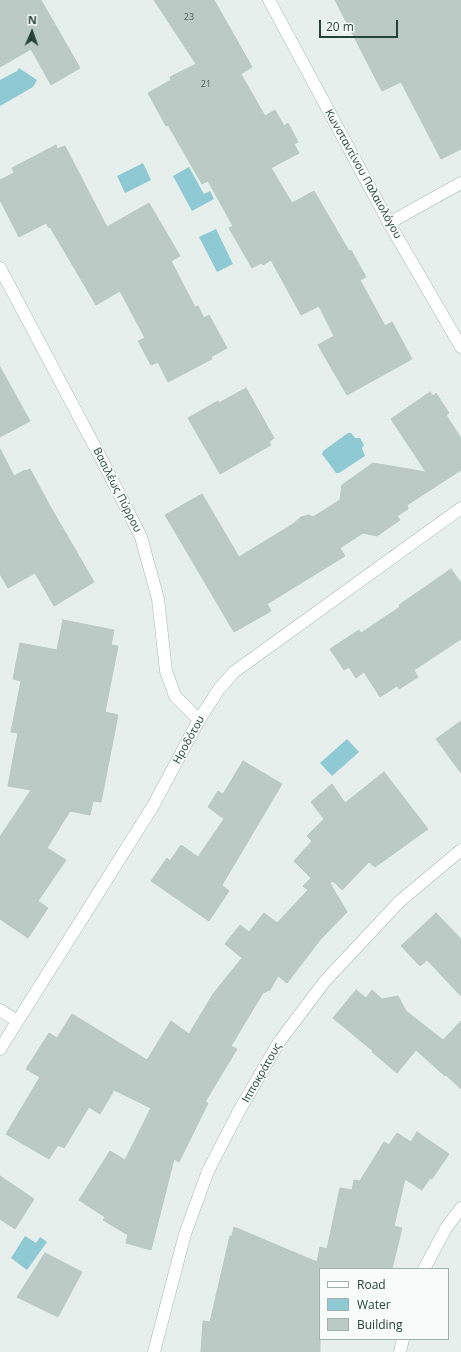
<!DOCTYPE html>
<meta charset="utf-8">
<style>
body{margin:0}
#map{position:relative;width:461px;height:1352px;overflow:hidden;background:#e6efeb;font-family:"Open Sans",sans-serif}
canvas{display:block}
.legend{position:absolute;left:319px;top:1268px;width:130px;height:72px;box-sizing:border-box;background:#f7fbf9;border:1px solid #a3b1ad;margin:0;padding:5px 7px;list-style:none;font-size:12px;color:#24423a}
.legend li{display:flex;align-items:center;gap:8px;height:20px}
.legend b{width:20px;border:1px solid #a3b1ad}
.north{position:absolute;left:12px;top:12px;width:40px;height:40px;-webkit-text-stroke:3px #f7fbf9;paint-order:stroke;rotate:2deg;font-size:11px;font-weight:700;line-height:16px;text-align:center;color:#24423a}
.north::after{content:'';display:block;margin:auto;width:14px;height:18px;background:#24423a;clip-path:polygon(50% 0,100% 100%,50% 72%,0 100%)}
.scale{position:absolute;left:319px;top:20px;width:79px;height:18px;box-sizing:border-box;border:2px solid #24423a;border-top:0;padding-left:5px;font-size:12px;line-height:14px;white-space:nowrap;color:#24423a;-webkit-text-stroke:3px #f7fbf9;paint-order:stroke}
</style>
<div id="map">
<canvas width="461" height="1352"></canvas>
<ul class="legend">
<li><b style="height:5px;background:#fff"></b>Road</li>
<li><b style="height:11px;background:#8ec9d4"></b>Water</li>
<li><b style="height:11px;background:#bbcac4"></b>Building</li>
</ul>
<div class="north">N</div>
<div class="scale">20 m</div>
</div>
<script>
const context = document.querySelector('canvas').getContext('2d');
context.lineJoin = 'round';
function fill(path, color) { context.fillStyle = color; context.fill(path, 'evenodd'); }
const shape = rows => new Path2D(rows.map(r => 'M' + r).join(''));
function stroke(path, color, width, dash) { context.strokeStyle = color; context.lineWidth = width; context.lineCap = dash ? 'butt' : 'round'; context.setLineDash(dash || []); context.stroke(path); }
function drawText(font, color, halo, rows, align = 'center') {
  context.font = font + ' "Open Sans",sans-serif'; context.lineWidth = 3; context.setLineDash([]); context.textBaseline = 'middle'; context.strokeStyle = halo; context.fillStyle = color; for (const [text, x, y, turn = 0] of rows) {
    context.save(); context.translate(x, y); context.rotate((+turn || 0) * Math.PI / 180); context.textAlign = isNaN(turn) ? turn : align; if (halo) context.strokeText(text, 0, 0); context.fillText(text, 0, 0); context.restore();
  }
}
const water = shape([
 [19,68,37,80,33,87,0,106,0,80,17,71],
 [143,163,151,180,125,193,117,176],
 [189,167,204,194,210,191,214,199,192,211,173,176],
 [216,229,233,264,217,272,199,237],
 [348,433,351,433,355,438,360,438,364,445,362,448,365,456,339,473,336,473,322,454,323,451],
 [347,739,359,752,332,776,320,763],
 [25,1236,36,1243,40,1237,47,1242,27,1270,11,1258]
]);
const building = shape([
 [0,0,41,0,80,68,51,85,31,49,0,67,0,0],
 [154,0,214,0,252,67,241,74,265,116,275,110,284,126,288,123,298,142,294,144,299,153,271,168,292,203,314,191,349,251,351,250,366,277,360,280,385,326,392,322,412,359,347,395,318,345,334,336,319,306,301,315,271,260,263,265,261,263,252,268,229,228,233,226,208,181,202,184,168,125,166,126,148,93,171,80,170,77,196,64,154,0],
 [335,0,461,0,461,149,441,159,401,82,382,91,335,0],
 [56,145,57,149,65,146,107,227,149,203,180,256,171,261,195,307,198,306,204,318,209,315,227,348,211,357,212,359,168,382,158,362,151,365,138,341,145,338,120,291,96,305,50,227,49,228,46,223,19,237,0,200,0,180,14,173,12,168,56,145],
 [0,367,30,421,0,437,0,367],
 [246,388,274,438,269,442,271,445,220,474,188,418,218,401,219,403,246,388],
 [430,392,433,396,436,393,449,413,446,415,461,438,461,470,407,505,408,509,397,516,400,520,377,536,363,533,340,548,345,556,267,604,271,611,234,632,165,515,202,494,239,557,293,524,301,517,309,515,313,517,340,500,342,485,373,463,426,472,391,419,430,392],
 [0,449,14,476,25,470,26,471,30,469,50,506,94,582,54,606,35,573,8,588,0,574,0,449],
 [451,569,461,583,461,639,414,670,418,677,399,689,397,686,380,697,364,672,356,678,349,667,344,670,330,649,359,630,361,633,400,607,399,605,451,569],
 [63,620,114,630,111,645,118,646,105,712,118,715,101,802,93,801,90,815,70,811,47,848,66,860,38,901,48,908,28,938,0,919,0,837,31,790,8,786,18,733,11,732,21,681,13,679,20,643,57,650,63,620],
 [461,721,461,773,436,739,461,721],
 [243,761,282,784,222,885,229,891,209,921,151,881,167,858,170,861,181,845,198,857,224,819,208,807,218,791,223,794,243,761],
 [384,772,428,829,375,867,369,862,342,890,333,881,330,883,347,912,320,940,287,983,278,976,270,990,263,993,231,1046,237,1049,205,1102,208,1103,179,1162,174,1159,151,1250,126,1243,128,1235,103,1220,105,1217,79,1200,110,1151,125,1160,151,1108,114,1090,100,1114,89,1107,64,1148,58,1145,49,1159,6,1134,40,1077,26,1069,49,1033,57,1038,72,1014,147,1060,171,1021,189,1034,213,994,242,958,225,944,240,925,249,932,264,913,277,923,308,890,303,886,311,878,294,861,312,841,307,836,324,819,311,802,332,784,345,803,384,772],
 [436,913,461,939,461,996,427,960,420,966,401,946,436,913],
 [356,990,366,998,372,990,382,999,398,996,406,1011,443,1040,461,1021,461,1089,446,1075,445,1076,416,1050,397,1073,372,1052,373,1051,333,1018,356,990],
 [417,1132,449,1154,432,1179,430,1178,422,1190,405,1179,394,1226,402,1228,392,1269,320,1269,320,1352,201,1352,203,1321,210,1322,230,1236,232,1236,234,1227,317,1262,320,1247,327,1249,340,1188,352,1190,354,1180,360,1181,384,1142,389,1145,397,1133,411,1142,417,1132],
 [0,1176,34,1199,15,1229,0,1219,0,1176],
 [45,1253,82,1272,58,1317,17,1297,45,1253]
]);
const street = shape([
 [389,223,461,183],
 [0,268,104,464,141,537,158,599,166,671,175,696,199,720],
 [0,1010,17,1021],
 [0,1049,153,806,199,720,219,689,234,672,461,508],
 [424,1269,446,1228,461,1208],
 [154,1352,185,1234,208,1171,239,1111,279,1042,325,981,400,901,461,850],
 [400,1352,403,1339]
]);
const secondary = shape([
 [269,0,389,223,461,347]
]);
const numberNames = [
 ["23",189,17],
 ["21",206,84]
];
const streetNames = [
 ["Κωνσταντίνου Παλαιολόγου",363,174,61],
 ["Βασιλέως Πύρρου",117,490,63],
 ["Ηροδότου",189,740,-61],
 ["Ιπποκράτους",262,1073,-60]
];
fill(water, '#8ec9d4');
fill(building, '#bbcac4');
stroke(building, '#b8c9c2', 1);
stroke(street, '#a8b8b2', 13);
stroke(secondary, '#a4bbb3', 13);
stroke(street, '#fff', 12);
stroke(secondary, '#fff', 12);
drawText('9px', '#4a645c', null, numberNames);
drawText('11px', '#24423a', '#f7fbf9', streetNames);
</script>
